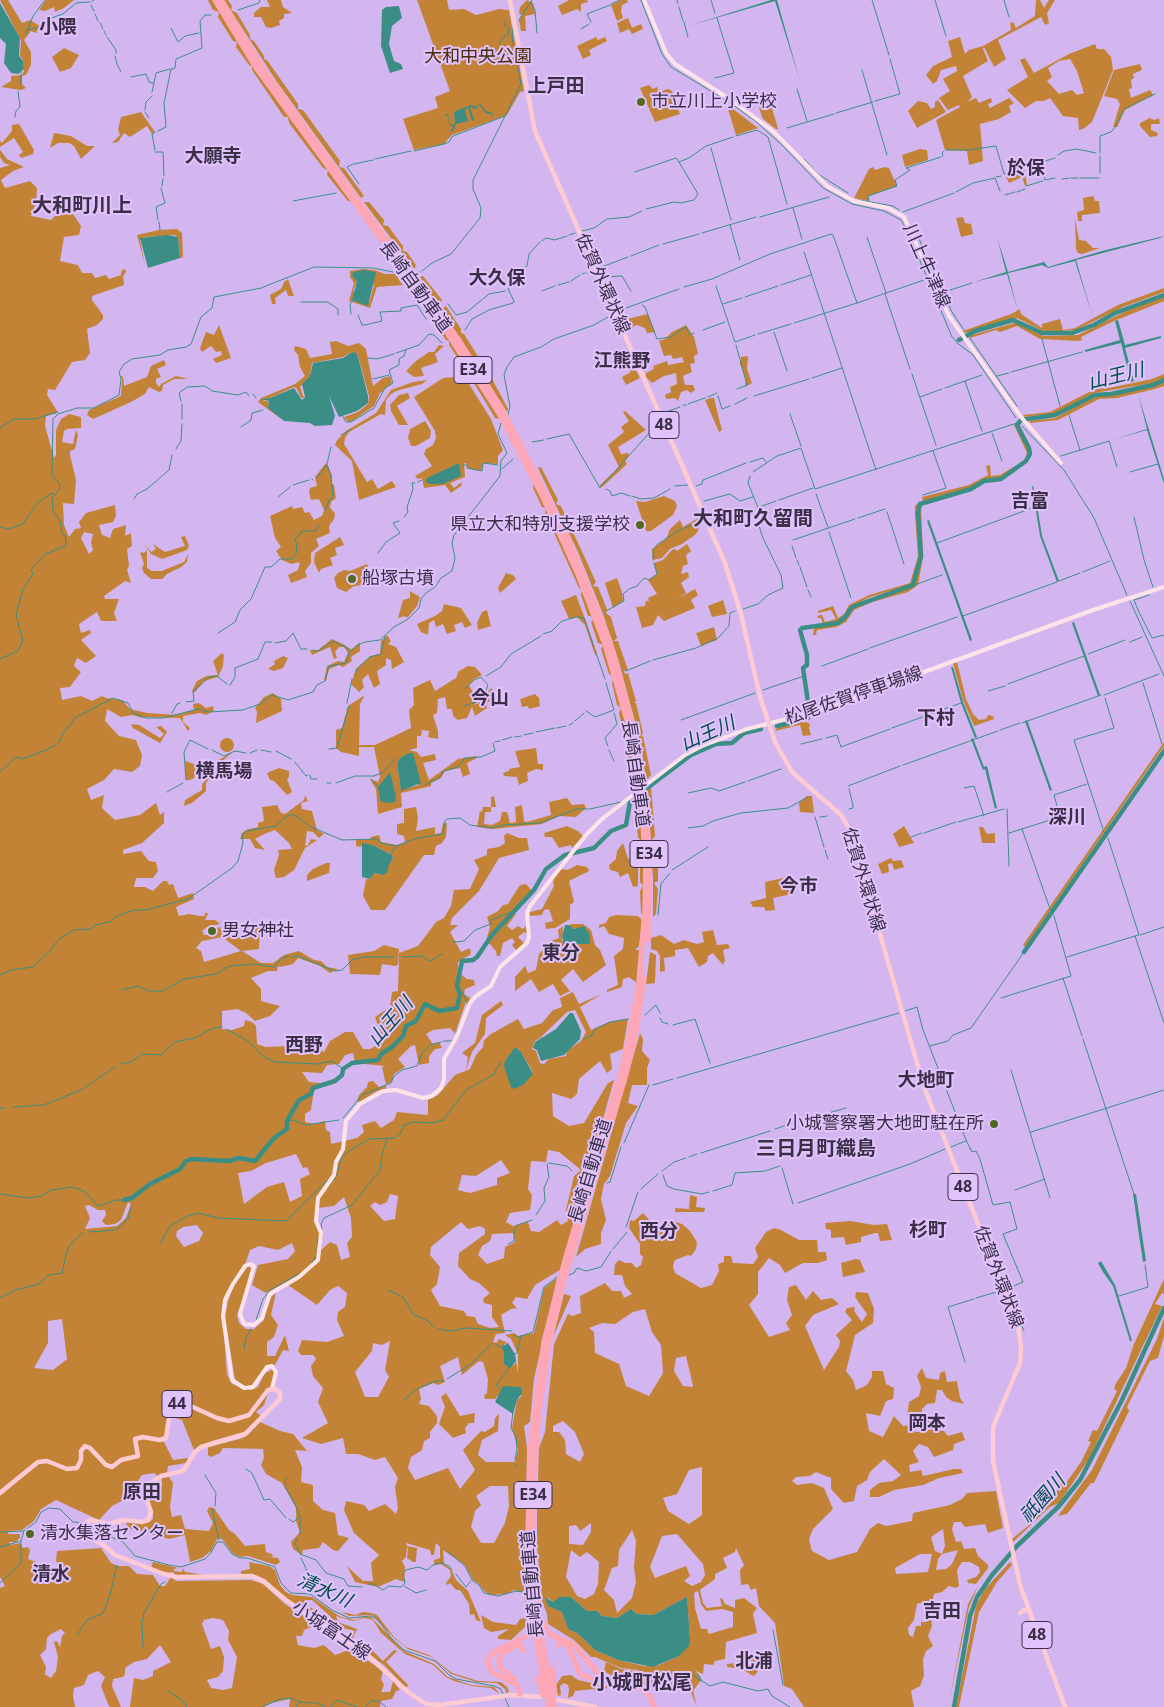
<!DOCTYPE html>
<meta charset="utf-8">
<style>
body{margin:0}
canvas{display:block;background:#d3b6f0}
</style>
<canvas width="1164" height="1707"></canvas>
<script>
const context = document.querySelector('canvas').getContext('2d');
context.lineJoin = 'round';
function fill(path, color) { context.fillStyle = color; context.fill(path, 'evenodd'); }
const shape = rows => new Path2D(rows.map(r => 'M' + r).join(''));
function stroke(path, color, width, dash) { context.strokeStyle = color; context.lineWidth = width; context.lineCap = dash ? 'butt' : 'round'; context.setLineDash(dash || []); context.stroke(path); }
function drawText(font, color, halo, rows, align = 'center') {
  context.font = font + ' "Open Sans","Noto Sans JP",sans-serif'; context.lineWidth = 4; context.setLineDash([]); context.textBaseline = 'middle'; context.strokeStyle = halo; context.fillStyle = color; for (const [text, x, y, turn = 0] of rows) {
    context.save(); context.translate(x, y); context.rotate((+turn || 0) * Math.PI / 180); context.textAlign = isNaN(turn) ? turn : align; if (halo) context.strokeText(text, 0, 0); context.fillText(text, 0, 0); context.restore();
  }
}
const green = shape([
 [0,0,8,0,22,23,30,20,40,26,36,33,31,31,24,40,31,52,31,65,26,75,22,76,22,84,26,88,21,90,1,87,11,81,11,76,22,75,24,71,23,60,20,56,21,40],
 [46,0,74,0,64,8,55,12,54,7,45,11,39,10],
 [208,0,213,0,352,201,348,201,327,175,328,170,323,168,289,123,288,117,284,117,252,70,252,66,249,65,236,47,237,42,233,41,218,17,219,12,213,10],
 [224,0,228,0,232,6,231,10,237,13,250,35,250,39,254,41,264,56,264,59,267,60,298,104,298,109,303,110,340,161,339,167,344,168,364,196,361,198,277,82],
 [267,0,281,0,283,7,292,13,284,14,284,18,279,21,280,25,271,28,266,27,261,17,254,17,254,13,261,7,270,7],
 [417,0,447,0,449,10,464,9,476,15,499,9,509,10,524,91,520,92,507,115,452,135,444,144,414,150,403,119,438,108,435,97,450,91],
 [527,0,533,3,535,14,525,16,526,31,521,31,519,20,522,15,519,14,520,7],
 [569,0,587,0,588,2,581,4,581,12,577,9,562,15,558,6],
 [621,0,627,0,628,2,622,5,621,11,623,18,617,21,611,5],
 [1036,0,1040,0,1044,8,1049,0,1055,0,1047,13,1049,23,1045,25,1041,17,998,40,1006,59,994,67,984,47,983,49,988,61,963,76,972,97,967,102,976,98,979,103,991,98,992,102,988,104,990,108,1009,98,1014,103,1009,106,1011,112,999,119,980,124,983,161,969,165,967,151,945,150,936,120,960,107,959,105,948,110,939,98,950,91,943,79,957,71,956,66,941,70,937,81,933,84,926,75,933,66,952,57,948,41,960,37,965,54,969,50,983,46,1011,30,1010,23,1013,22,1016,28,1035,16],
 [628,18,632,28,641,24,643,29,632,34,629,29,620,33,617,23],
 [596,37,598,40,605,37,607,41,589,50,591,55,583,59,577,46],
 [1095,44,1097,49,1104,49,1111,57,1113,70,1092,122,1083,129,1079,130,1078,118,1063,116,1050,98,1044,101,1036,101,1025,108,1007,90,1028,77,1020,60,1025,58,1034,73,1069,54],
 [1070,59,1077,71,1084,93,1077,95,1072,90,1059,94,1047,81,1052,77,1048,68,1059,61],
 [64,48,79,55,71,68,60,72,52,57],
 [1140,64,1142,70,1133,74,1134,78,1131,80,1132,88,1129,89,1131,98,1150,90,1153,95,1125,110,1117,127,1113,127,1120,104,1117,99,1104,96,1114,70],
 [649,85,653,89,657,87,659,92,668,89,672,91,680,114,655,122,640,88],
 [768,94,778,129,776,129,763,119,759,108,764,105,762,96],
 [938,100,946,112,917,128,908,111,918,101,927,103,931,109,935,107,935,102],
 [727,106,729,106,758,128,736,135],
 [141,112,155,132,152,134,147,126,130,137,124,133,118,142,112,143,120,135,118,130,121,117],
 [1150,118,1154,120,1159,118,1160,124,1151,124,1151,130,1158,133,1157,136,1150,137,1140,126,1140,123],
 [19,124,34,150,33,154,21,158,19,155,23,152,14,138,0,147,0,141,2,143,12,131,12,125],
 [54,133,71,136,87,146,95,146,81,159,74,146,69,143,58,143,50,148],
 [920,149,927,150,928,160,905,167,902,155],
 [0,150,7,159,24,167,13,171,1,180,5,188,30,181,37,188,36,202,31,216,51,220,58,213,73,214,81,226,79,235,64,237,60,261,78,265,82,273,92,273,95,278,106,275,109,279,121,275,122,270,125,269,126,272,123,276,124,285,92,296,92,300,103,315,103,319,97,325,87,329,90,353,85,360,72,362,55,390,48,389,47,395,57,411,57,413,46,416,45,426,54,458,56,455,56,430,61,419,69,414,81,417,81,428,67,429,64,431,62,442,73,444,76,430,78,435,75,449,70,451,70,455,76,480,74,504,63,503,64,525,69,537,75,529,81,528,79,522,86,513,115,505,116,516,113,522,99,525,102,535,110,538,113,529,126,525,125,536,131,533,132,546,127,549,129,566,127,570,131,583,125,581,104,596,105,599,119,599,114,613,117,621,101,621,97,612,79,624,81,633,90,630,91,633,81,640,96,656,86,663,77,658,74,666,81,672,70,687,60,688,62,700,81,696,92,701,102,696,106,698,122,700,130,709,147,713,177,715,194,710,193,704,199,703,206,708,213,706,214,711,206,715,200,713,183,716,183,722,190,728,188,731,180,718,145,717,142,718,133,715,121,717,107,709,105,721,119,736,136,740,142,755,140,766,132,772,114,769,104,780,87,789,91,800,104,795,102,808,115,820,140,815,156,803,160,815,164,812,164,823,142,843,123,850,123,854,141,851,149,861,156,862,158,871,153,878,136,878,134,887,145,887,153,891,163,881,167,881,169,885,173,884,178,898,193,893,194,899,176,907,179,916,189,914,200,916,204,916,206,912,208,914,205,920,215,920,220,924,207,927,202,931,204,935,209,935,212,930,220,927,221,930,225,931,226,926,230,924,232,937,242,937,255,925,260,925,259,949,242,951,261,963,273,963,284,955,299,951,314,960,321,961,327,967,338,969,330,973,320,966,298,958,293,964,280,967,278,966,277,971,268,971,251,978,261,989,261,1001,280,1006,270,1016,255,1021,246,1013,237,1009,222,1011,222,1029,232,1030,244,1026,245,1020,252,1022,256,1026,257,1044,266,1047,312,1045,324,1052,330,1041,345,1032,353,1032,363,1049,370,1049,384,1042,375,1017,390,1007,392,992,398,991,399,953,418,946,436,922,444,918,451,906,454,890,470,889,479,869,474,860,487,855,487,849,499,847,505,843,504,836,507,833,519,838,527,838,529,850,499,858,479,891,452,918,450,925,458,925,450,932,461,952,470,948,471,954,458,962,458,972,467,979,474,980,475,985,465,989,464,994,470,998,469,1002,466,1002,455,1033,450,1028,433,1030,426,1034,433,1044,439,1042,442,1048,435,1049,429,1056,429,1063,419,1065,415,1045,411,1046,398,1059,405,1067,394,1074,392,1081,386,1085,386,1089,377,1091,361,1101,357,1102,359,1095,367,1087,368,1082,373,1081,379,1087,386,1085,382,1067,385,1066,355,1063,353,1053,345,1055,339,1064,327,1065,322,1073,302,1072,309,1082,320,1083,321,1086,314,1089,311,1110,305,1114,305,1122,315,1124,325,1121,326,1130,330,1132,331,1144,357,1138,364,1132,362,1125,375,1121,381,1128,394,1120,397,1112,428,1115,428,1100,438,1095,455,1075,470,1069,476,1055,483,1047,484,1040,491,1034,518,1019,524,1029,542,1023,553,1010,562,1007,560,998,573,992,579,1004,602,994,580,1007,591,1030,609,1022,628,1019,623,1049,610,1054,612,1069,607,1073,600,1061,579,1079,577,1094,571,1099,552,1093,553,1116,569,1126,584,1123,608,1083,614,1080,560,1270,535,1285,527,1299,516,1297,512,1303,517,1308,511,1309,501,1315,505,1333,496,1334,493,1342,496,1343,499,1339,508,1343,504,1344,504,1364,514,1365,516,1361,518,1373,518,1354,511,1339,505,1335,514,1333,518,1336,534,1333,544,1288,557,1278,534,1379,530,1422,524,1426,527,1448,525,1574,528,1613,526,1614,524,1593,514,1590,506,1594,490,1595,484,1591,479,1584,473,1580,465,1565,443,1550,444,1564,451,1569,456,1580,468,1591,481,1622,476,1620,474,1614,470,1615,469,1604,460,1590,456,1590,450,1583,447,1585,446,1583,451,1576,450,1570,441,1564,434,1565,434,1560,440,1558,440,1547,436,1543,434,1555,431,1555,430,1550,406,1543,407,1546,417,1548,416,1559,416,1562,413,1562,407,1558,408,1549,407,1547,406,1557,402,1561,405,1567,404,1582,396,1579,378,1587,355,1582,347,1566,363,1581,373,1581,371,1563,379,1555,354,1533,344,1510,346,1501,364,1505,369,1511,385,1504,396,1514,398,1508,395,1487,398,1478,385,1457,375,1460,358,1454,346,1454,343,1438,321,1444,302,1438,328,1423,318,1402,323,1388,313,1376,311,1366,316,1359,313,1355,301,1355,298,1351,302,1340,327,1342,344,1336,337,1320,338,1312,345,1307,347,1293,338,1286,330,1290,317,1305,285,1283,266,1293,252,1285,258,1265,288,1259,295,1251,292,1243,278,1250,259,1246,250,1250,246,1262,226,1293,222,1307,227,1374,232,1384,251,1390,258,1387,264,1374,273,1369,275,1372,264,1405,256,1412,261,1416,245,1432,212,1441,194,1450,182,1420,169,1416,166,1434,162,1438,173,1460,188,1458,186,1463,168,1466,167,1473,158,1476,154,1473,142,1475,135,1485,136,1489,129,1497,112,1506,99,1520,56,1500,41,1509,34,1521,22,1530,8,1531,8,1534,20,1534,20,1538,16,1542,9,1542,10,1545,20,1543,23,1548,28,1547,30,1550,28,1559,36,1562,38,1567,52,1570,59,1566,56,1561,57,1551,101,1548,111,1563,118,1566,129,1566,137,1574,153,1575,160,1586,165,1586,171,1577,176,1581,251,1580,263,1584,285,1604,311,1621,313,1626,304,1630,302,1636,296,1636,298,1645,314,1648,324,1645,335,1655,351,1649,383,1671,381,1679,384,1685,381,1692,390,1692,393,1681,400,1690,396,1691,392,1699,381,1701,380,1707,289,1707,290,1699,271,1703,264,1707,130,1707,134,1678,143,1680,153,1676,153,1671,171,1662,160,1645,147,1659,134,1662,125,1668,125,1674,123,1677,113,1679,112,1686,121,1707,110,1707,108,1704,101,1686,105,1677,98,1671,88,1675,84,1685,74,1688,73,1696,75,1707,91,1707,0,1707,0,1588,5,1586,0,1577,0,168,10,165,4,163,0,157],
 [84,532,93,534,91,543,93,550,89,554,81,538],
 [222,937,241,951,204,962,201,951,196,948,202,941],
 [575,1010,586,1032,581,1041,567,1051,566,1056,549,1059,544,1064,540,1063,536,1051,532,1049,535,1041,540,1038,567,1012],
 [521,1052,532,1071,533,1074,505,1061,509,1056],
 [548,1150,559,1152,581,1170,574,1176,566,1210,568,1221,561,1225,557,1220,539,1232,531,1231,528,1222,513,1226,506,1222,510,1213,530,1210,532,1195,528,1189,531,1161,546,1162],
 [296,1154,303,1168,307,1167,310,1174,300,1179,302,1196,290,1202,284,1182,267,1187,244,1204,238,1173,251,1171,266,1163],
 [501,1160,510,1173,497,1178,497,1185,470,1193,458,1190,462,1175,476,1176],
 [390,1194,398,1196,395,1219,384,1221,370,1206,375,1202,380,1205,387,1202],
 [344,1197,351,1218,352,1237,347,1243,350,1257,341,1260,337,1245,330,1242,321,1250,323,1233,317,1222,318,1208,334,1206],
 [128,1202,131,1204,126,1218,117,1226,85,1229,90,1218,85,1206,89,1205,98,1210,105,1210,106,1215,102,1221,106,1225,115,1224,121,1220],
 [461,1222,468,1229,480,1226,485,1229,485,1234,459,1253,458,1266,470,1279,479,1283,490,1293,483,1299,484,1303,492,1305,492,1317,499,1327,490,1328,478,1324,475,1317,467,1316,464,1311,440,1306,431,1290,437,1284,440,1267,430,1255,431,1247],
 [197,1225,203,1233,199,1241,184,1247,176,1236,177,1231,183,1227],
 [513,1233,515,1242,505,1247,504,1258,487,1264,478,1255,482,1246,490,1241,492,1234],
 [62,1319,67,1359,53,1370,34,1368,48,1343,48,1321],
 [390,1341,385,1370,389,1377,378,1397,365,1397,355,1372,372,1351,373,1343,382,1345],
 [458,1357,462,1375,479,1361,483,1362,488,1379,487,1393,484,1395,485,1399,495,1399,501,1392,522,1396,517,1400,512,1428,518,1449,515,1462,486,1462,478,1455,482,1440,498,1431,499,1414,495,1418,494,1426,485,1432,481,1431,463,1450,475,1470,460,1489,448,1468,415,1480,408,1468,411,1457,422,1450,424,1441,430,1438,430,1432,437,1423,437,1416,429,1406,419,1404,421,1399,419,1389,433,1383,438,1385,445,1382,440,1366],
 [490,1486,508,1486,509,1506,505,1523,494,1543,481,1543,471,1527,475,1511,481,1505,476,1496],
 [213,1618,223,1620,229,1631,228,1640,237,1657,232,1688,223,1690,211,1688,207,1680,218,1677,223,1671,224,1657,220,1646,211,1649,202,1624,204,1620],
 [61,1629,65,1633,62,1636,60,1647,57,1641,54,1642,58,1657,56,1671,51,1678,45,1674,46,1667,40,1655,46,1649,47,1638,51,1634],
 [873,167,875,170,885,167,889,168,897,186,868,196,868,201,854,198,869,169],
 [1024,168,1027,185,1025,186,1022,177,1009,183,1006,177,1013,176,1012,173],
 [1093,196,1095,201,1099,201,1100,213,1082,215,1082,221,1078,221,1077,212,1084,210,1083,198],
 [364,202,369,202,384,220,383,225,388,226,403,246,403,251,407,252,416,265,414,269],
 [963,217,965,223,971,224,973,234,961,237,956,218],
 [1075,218,1079,240,1086,241,1093,248,1100,248,1082,254,1078,253,1076,249],
 [177,229,182,233,183,257,180,258,178,238,175,235,144,237,140,240,145,265,137,235,159,230],
 [363,269,374,270,385,274,395,274,403,285,377,287,370,308,349,301,354,283,350,277,350,271],
 [357,281,374,285,369,303,353,291],
 [423,276,442,300,440,304,443,308,446,306,461,329,461,333,464,334,484,366,482,368,485,373,489,373,508,409,507,412,420,277],
 [288,279,294,296,288,296,286,290,275,298,276,304,272,304,270,295,281,289,284,282],
 [410,280,436,317,500,419,495,418,471,378,472,374,469,370,466,370,449,345,449,341,446,340,430,318,433,315,429,311,426,311,408,283],
 [1164,288,1164,292,1123,307,1076,330,1045,332,1017,318,965,333,963,331,1011,314,1020,309,1021,314,1042,328,1042,324,1060,319,1063,330,1075,328,1118,305],
 [1164,297,1164,301,1114,321,1081,337,1082,340,1079,341,1040,339,1017,326,1000,332,996,330,970,338,968,336,1018,322,1043,336,1078,335,1126,311],
 [648,314,655,332,647,333,645,328,637,325,629,328,627,319],
 [219,325,231,358,216,363,213,359,222,355,221,351,216,352,211,346,202,352,200,348,206,332,214,335],
 [686,325,694,337,698,354,694,356,695,363,690,364,692,372,683,376,685,385,693,385,695,390,691,393,687,390,681,392,678,401,675,398,666,399,665,395,671,392,670,387,677,384,676,373,664,376,652,383,646,377,646,373,654,369,653,366,667,361,668,365,684,362,682,357,673,359,671,355,664,356,659,341,665,339,672,332],
 [336,341,348,346,359,343,366,349,373,386,383,378,390,376,392,383,380,393,374,406,352,421,348,422,344,417,358,412,368,404,369,396,358,356,352,352,343,357,312,363,310,376,300,387,304,398,301,398,297,389,294,387,263,401,268,401,269,407,284,421,258,402,261,398,295,384,305,376,300,367,298,355,294,350,295,346,306,349,310,358,332,354,330,342],
 [439,345,444,346,435,354,438,362,421,368,424,376,414,377,406,371,416,361,429,352,434,352],
 [748,356,747,369,752,383,745,387,746,379,740,364,741,357],
 [164,360,166,365,157,369,161,377,156,379,156,383,159,387,161,384,176,376,188,379,174,379,163,385,162,391,159,392,149,387,145,394,131,402,93,419,87,415,89,410,121,396,122,379,120,375,123,377,124,386,147,377,151,366],
 [626,363,637,372,640,378,626,385,622,377,631,372],
 [1164,374,1164,378,1153,383,1094,393,1057,413,1025,417,1023,415,1050,412,1095,389,1109,388,1152,379],
 [464,376,491,419,503,450,498,456,498,464,483,463,481,471,467,468,467,464,464,463,465,477,450,483,454,488,462,482,461,486,451,493,445,485,424,488,422,478,418,479,415,476,432,466,424,454,426,449,433,445,436,438,435,431,414,397,443,378],
 [427,380,422,384,396,391,390,395,386,400,385,415,381,414,349,432,345,438,344,444,367,482,372,479,378,489,392,481,396,487,359,500,352,461,335,445,337,440,346,431,376,413,391,390,413,382],
 [1164,381,1164,386,1155,389,1117,398,1099,399,1058,420,1030,423,1030,421,1055,418,1096,396,1111,396],
 [408,393,410,398,397,406,408,425,399,425,391,411,390,405,399,395],
 [711,398,714,398,719,419,722,430,719,432,705,400],
 [625,411,646,430,618,447,621,454,628,453,629,456,625,461,627,464,602,487,599,486,619,467,608,445,624,432,621,427,629,421,623,412],
 [425,421,431,431,430,438,416,446,411,446,408,438,410,429],
 [1014,425,1016,425,1027,445,1029,453,1026,461,1001,478,987,479,970,488,923,502,922,497,969,485,988,475,986,466,990,465,991,476,1000,475,1025,460,1027,453],
 [326,463,332,475,331,483,334,485,336,498,331,502,330,508,335,513,334,519,329,526,330,533,316,539,319,546,311,553,311,563,305,571,307,577,291,583,288,575,298,570,300,562,291,564,282,560,276,551,281,547,275,538,270,516,292,506,293,509,302,507,305,513,309,512,314,520,322,516,324,510,319,499,311,500,309,493,310,488,317,486,315,477],
 [541,467,558,500,556,504,561,506,596,582,593,586,598,587,607,609,606,613,611,617,617,638,614,641,618,641,628,670,624,671,625,674,628,673,636,701,634,703,636,703,643,733,641,737,643,736,651,775,646,781,641,744,619,662,603,614,578,552,538,468],
 [534,483,559,535,599,631,622,706,630,744,637,788,635,788,632,784,627,745,628,739,625,737,619,713,621,708,617,705,612,683,613,679,612,675,609,674,601,649,603,645,598,643,591,622,593,620,591,616,588,616,581,595,582,590,579,588,545,513,546,508,542,507,533,488],
 [664,496,675,501,677,506,673,515,651,531,646,531,636,501,645,502],
 [920,501,917,515,920,556,911,585,870,597,852,606,837,622,823,624,821,618,817,618,819,615,822,615,825,622,836,619,831,610,818,613,818,611,833,606,838,618,844,614,849,605,869,595,910,583,918,556,915,516,915,506],
 [921,505,923,557,918,585,908,592,872,602,854,610,846,622,836,627,817,630,816,635,813,635,814,628,837,624,846,618,853,608,880,596,896,593,915,584,921,557,918,513],
 [700,517,698,531,695,535,682,544,670,549,662,558,653,560,652,549,666,539,670,529,680,520,683,527],
 [185,536,189,546,187,550,162,559,151,554,144,544,151,552,156,549,153,544,165,552,185,546,181,537],
 [340,537,344,545,335,548,337,555,330,558,333,565,321,569,319,573,314,562,315,553],
 [687,544,691,551,686,555,688,564,683,566,681,574,688,572,689,577,681,583,686,593,679,598,695,589,698,595,691,600,695,608,664,621,658,615,653,625,642,628,636,607,645,606,646,601,649,601,648,598,657,594,648,580,657,574,654,563,663,560,672,550,675,549,677,551],
 [147,550,147,568,152,571,162,571,184,562,188,554,187,562,181,567,167,574,162,579,151,579,144,573,142,568,144,564,140,552,144,553],
 [367,564,371,574,372,584,354,586,346,592,337,588,334,578,338,573,344,570,350,571],
 [506,573,513,575,516,579,500,593,498,588],
 [617,578,622,592,623,601,613,608,605,583],
 [410,591,420,597,417,606,407,618,405,616,398,618,403,600,410,598],
 [576,595,584,616,597,654,595,655,585,625,577,617,569,619,561,601],
 [723,600,727,614,712,617,708,606],
 [444,604,461,608,472,625,465,628,462,622,454,625,456,631,447,634,443,624,436,627,434,620,429,623,428,635,421,632,417,624,435,616,442,611],
 [487,610,491,626,478,630,477,623,482,612],
 [714,627,717,640,701,646,696,633],
 [387,635,391,641,388,644,396,647,404,662,392,669,391,660,386,658,386,665,377,671,380,684,374,688,368,674,362,680,364,687,359,692,351,684,356,669,370,656,380,654,381,641],
 [332,639,345,645,351,650,360,642,360,651,351,657,352,661,343,667,339,665,329,669,326,681,324,680,327,666,338,661,344,662,348,653,344,647,339,647,335,652,337,658,334,659,330,647,312,655,310,650,318,650],
 [222,653,224,655,223,666,218,677,204,681,194,693,192,691,197,681,206,676,218,675,213,661],
 [283,656,288,658,283,668,274,671,268,669,275,664,274,661],
 [957,662,966,699,973,714,979,720,986,719,988,715,993,716,994,719,974,726,963,700,953,663],
 [468,666,475,667,482,675,474,679,469,685,478,701,474,705,479,703,491,688,497,696,486,704,487,708,475,716,472,707,467,718,458,720,453,716,452,709,447,709,445,697,438,699,437,713,433,715,438,731,438,739,428,737,429,731,422,730,421,736,417,736,417,748,409,750,417,752,421,757,435,754,436,760,423,763,429,780,458,759,476,756,477,758,467,763,470,774,463,777,460,768,445,771,441,778,431,783,431,786,401,793,402,807,378,814,376,789,370,779,378,782,380,777,374,747,359,747,359,756,341,752,336,748,336,730,342,728,348,706,365,695,360,704,359,745,375,745,411,728,409,710,414,705,413,688,430,680,435,691,456,678,459,671],
 [404,757,419,785,401,790,397,763,400,758],
 [273,693,281,699,282,711,256,723,257,712,255,708,264,697],
 [535,694,539,698,540,706,529,709,528,706,522,707,520,699],
 [804,721,810,724,809,728,811,735,803,736,800,725,775,731,777,728],
 [131,724,139,725,160,738,164,734,156,727,161,726,167,732,160,743,133,728],
 '220 745a7 7 0 1 1 14 0a7 7 0 1 1-14 0Z',
 [1164,742,1164,746,1025,947,1023,945],
 [536,748,538,764,543,764,543,770,536,769,527,773,528,781,519,785,517,777,504,776,503,773,509,771,509,769,520,767,515,751],
 [233,752,221,762,206,783,206,791,192,803,184,806,185,800,202,790,202,785,207,777,201,775,201,772,212,773,217,761],
 [185,761,199,766,194,778,190,780,186,780],
 [279,768,289,771,289,777,287,779,292,792,287,795,274,781,270,780,267,773],
 [651,787,655,836,652,840,656,843,657,860,654,864,658,867,658,881,654,883,658,889,656,914,653,917,653,880,648,795,639,800,642,840,644,880,643,916,641,913,640,891,643,886,640,882,640,868,642,863,640,861,639,844,641,841,638,837,633,800],
 [305,795,308,801,301,803,302,809,312,811,317,830,324,834,319,838,313,832,307,831,305,846,308,845,311,839,317,840,305,848,294,870,284,877,276,878,274,870,279,855,278,850,292,849,289,843,275,830,264,834,255,839,265,850,255,848,250,839,240,839,242,833,246,830,258,827,258,823,264,821,262,807,277,805,281,813,285,814,304,800],
 [494,796,496,807,491,807,491,812,485,812,484,824,492,825,500,821,502,812,507,812,510,823,516,822,515,807,522,805,524,821,527,822,551,815,549,802,567,798,572,805,584,804,586,808,576,817,559,816,542,824,492,829,477,827,480,811,482,812,483,807,491,807,491,797],
 [807,796,812,796,814,813,800,812,799,803],
 [416,807,418,818,416,831,435,827,435,834,441,833,443,823,447,823,446,837,442,843,436,846,434,855,424,855,385,910,371,910,363,896,366,879,370,879,373,873,383,875,393,858,391,854,373,845,362,844,361,847,356,846,356,840,370,839,371,837,379,835,381,842,397,845,405,842,404,836,397,834,397,824,404,823,404,809],
 [567,826,578,831,583,836,572,848,571,845,559,848,552,837,545,837,544,833],
 [904,826,914,843,899,847,893,834],
 [979,827,983,827,987,834,995,833,995,843,982,843],
 [623,843,628,859,638,857,638,886,633,887,628,873,620,877,618,872,610,870,609,865,616,859,617,851],
 [891,858,893,861,901,860,904,867,894,870,892,863,888,864,889,872,882,874,878,864],
 [326,863,330,863,329,873,307,881,307,875,313,869],
 [577,865,587,867,589,871,569,881,574,902,570,905,570,919,555,928,546,929,545,923,553,921,549,909,544,910,542,915,530,916,530,912,542,909,554,886,553,880,561,869,568,870],
 [788,877,792,894,773,898,775,910,766,911,764,907,753,907,750,902,766,898,765,882],
 [526,884,532,891,486,941,490,927,487,917,498,911,503,905,508,904,520,885],
 [515,913,516,914,507,926,512,930,518,926,523,929,526,926,527,934,524,932,518,937,524,943,517,951,512,945,515,942,512,938,503,943,500,956,497,956,496,951,488,942],
 [616,915,638,916,642,920,639,946,635,950,641,950,637,983,629,977,623,979,622,987,607,992,607,990,618,985,614,956,623,949,624,938,609,934,604,926,599,928,599,925,606,923,609,917],
 [572,924,583,924,591,930,595,945,600,950,606,965,583,982,573,969,561,980,570,991,560,996,553,984,539,992,531,979,515,991,515,977,525,966,528,973,536,970,539,954,551,941,559,938,558,930,563,926,562,941,578,929,571,928,569,925],
 [713,930,717,945,728,944,730,948,723,950,725,960,723,965,713,953,708,956,707,962,699,967,688,948,675,950,675,956,664,958,665,971,660,972,660,956,657,951,651,949,651,938,661,935,674,944,684,940,697,944,704,942,702,932],
 [384,945,399,949,398,964,396,966,382,964,380,975,350,974,348,955,374,951],
 [650,952,656,955,655,983,646,984],
 [501,1001,503,1005,486,1018,485,1034,472,1052,466,1070,468,1057,462,1053,475,1043,482,1015],
 [640,1033,643,1039,642,1051,650,1060,647,1068,647,1085,632,1085,628,1103,638,1106,626,1123,610,1176,604,1184,601,1199,606,1220,601,1233,601,1244,585,1249,576,1257],
 [690,1195,697,1197,696,1207,705,1208,704,1212,675,1212,675,1208,689,1209],
 [643,1213,654,1225,649,1227,650,1229,676,1222,682,1224,690,1231,697,1242,696,1249,691,1256,688,1255,675,1260,673,1266,675,1273,701,1288,712,1285,719,1271,718,1264,724,1262,724,1256,731,1256,733,1263,753,1264,758,1257,755,1248,766,1232,774,1228,781,1230,799,1240,817,1240,818,1252,826,1252,827,1260,818,1263,803,1263,785,1273,780,1265,769,1258,758,1272,758,1294,749,1305,769,1337,790,1330,786,1323,792,1315,787,1300,789,1287,796,1285,806,1300,813,1291,821,1300,832,1298,839,1304,813,1315,805,1326,824,1370,839,1347,840,1341,836,1335,852,1320,845,1312,847,1308,855,1307,854,1311,862,1322,867,1314,855,1297,856,1292,868,1293,874,1309,873,1323,855,1335,846,1371,853,1380,856,1390,867,1385,872,1377,872,1371,883,1371,886,1384,894,1388,893,1399,886,1401,880,1416,866,1413,869,1431,883,1437,894,1416,903,1426,910,1425,915,1432,919,1432,924,1427,923,1418,930,1420,933,1430,944,1431,948,1436,962,1432,965,1440,954,1444,953,1450,934,1457,928,1447,919,1444,913,1451,919,1462,909,1465,910,1472,921,1470,923,1476,954,1469,961,1469,963,1473,939,1478,923,1485,894,1490,879,1497,870,1497,870,1490,879,1483,893,1481,901,1475,884,1459,870,1472,867,1480,857,1486,854,1501,844,1503,831,1489,831,1478,816,1472,810,1476,796,1477,792,1481,797,1485,812,1483,824,1488,833,1509,813,1529,809,1539,812,1551,829,1560,857,1552,870,1529,878,1523,886,1526,912,1521,913,1513,950,1505,962,1499,967,1493,996,1491,1003,1528,988,1533,985,1524,965,1527,961,1522,954,1522,952,1529,956,1542,961,1541,964,1549,975,1548,978,1556,988,1565,988,1568,976,1584,968,1583,967,1580,976,1577,980,1572,979,1567,970,1562,962,1562,957,1570,959,1586,956,1588,949,1586,942,1592,934,1594,932,1603,926,1601,917,1604,914,1620,908,1628,909,1635,913,1637,916,1626,921,1626,921,1622,927,1622,927,1618,931,1618,932,1626,928,1636,933,1646,926,1651,923,1659,924,1676,920,1686,911,1691,914,1707,804,1707,792,1689,784,1686,775,1623,759,1606,756,1588,751,1590,748,1584,741,1585,740,1570,744,1565,736,1548,735,1552,723,1558,727,1568,715,1574,715,1579,700,1590,703,1603,707,1608,722,1606,720,1599,722,1598,725,1604,735,1608,735,1600,744,1598,757,1608,753,1614,757,1633,726,1642,725,1659,715,1661,713,1665,704,1664,703,1674,696,1671,701,1680,693,1691,697,1707,686,1680,671,1687,660,1688,649,1688,637,1681,622,1682,604,1671,606,1662,621,1669,638,1671,639,1670,621,1668,595,1657,591,1657,574,1640,548,1624,547,1614,542,1601,537,1545,537,1513,539,1448,545,1432,554,1344,568,1314,572,1316,581,1313,580,1296,605,1283,612,1291,621,1291,624,1298,632,1294,625,1286,622,1275,614,1275,615,1264,619,1260,625,1263,632,1263,636,1268,641,1265,643,1257,640,1254,640,1244,629,1228,630,1220,634,1221],
 [645,1309,652,1332,661,1345,663,1373,649,1396,626,1386,619,1364,595,1353,594,1332,589,1328,602,1323,615,1324,633,1312],
 [686,1356,693,1386,693,1387,683,1386,674,1371,676,1358],
 [563,1421,575,1432,584,1454,580,1462,566,1454,565,1440,559,1432,553,1432,553,1426],
 [702,1467,702,1515,689,1524,668,1511,663,1498,677,1494,689,1470],
 [591,1523,591,1532,583,1545,569,1544,569,1526,576,1525,580,1531],
 [943,1529,945,1546,942,1554,935,1551,931,1537],
 [632,1530,636,1541,634,1567,636,1582,632,1598,617,1613,614,1600,604,1590,612,1568,618,1566,619,1550],
 [677,1534,703,1564,705,1575,701,1582,692,1586,684,1581,690,1576,686,1566,655,1578,650,1567,662,1536],
 [571,1550,580,1557,587,1552,599,1562,598,1584,594,1594,585,1599,577,1596,566,1577],
 [958,1550,952,1564,946,1569,936,1570,938,1559,942,1554],
 [920,1554,932,1554,928,1572,896,1574,895,1568],
 [698,1591,701,1604,706,1611,722,1609,733,1612,733,1627,709,1634,707,1629,701,1629,695,1608,694,1593],
 [547,1597,553,1602,571,1597,587,1611,597,1611,602,1616,617,1618,631,1609,637,1614,653,1615,687,1597,690,1639,679,1656,659,1665,644,1666,618,1660,595,1650,577,1633,568,1629,562,1612,548,1606],
 [850,1221,874,1225,887,1224,892,1240,880,1241,878,1233,875,1233,861,1237,861,1242,846,1245,844,1237,831,1238,831,1230,826,1229,825,1223],
 [856,1259,860,1260,865,1272,843,1277,841,1263],
 [248,1266,253,1270,237,1315,239,1323,246,1329,254,1329,264,1320,268,1301,276,1292,271,1315,278,1325,274,1337,267,1342,267,1356,275,1356,285,1335,289,1351,283,1350,275,1365,268,1365,256,1383,251,1386,245,1386,235,1380,225,1317,228,1301,233,1287],
 [1164,1279,1164,1294,1162,1293,1155,1304,1162,1306,1089,1459,1059,1503,1050,1507,1013,1542,1012,1539,1034,1521,1038,1514,1051,1501,1060,1485,1060,1480,1066,1483,1081,1462,1091,1442,1088,1441,1093,1430,1097,1431,1117,1391,1114,1389,1115,1385,1126,1368,1134,1344],
 [564,1294,571,1296,553,1337],
 [1164,1318,1164,1336,1158,1358,1150,1361,1127,1407,1129,1411,1094,1483,1091,1483,1067,1514,1058,1516,1092,1470,1157,1339],
 [922,1368,926,1378,939,1380,940,1373,945,1371,947,1382,957,1381,960,1398,964,1404,952,1401,946,1397,942,1390,937,1390,935,1403,927,1404,922,1409,922,1415,907,1417,909,1402,919,1396,921,1387,917,1376],
 [446,1393,460,1416,475,1413,474,1423,469,1423,465,1428,466,1433,453,1438,439,1424,445,1407,441,1397],
 [260,1422,280,1431,293,1434,307,1451,295,1450,302,1467,301,1482,313,1485,313,1501,323,1510,335,1513,338,1535,349,1538,338,1551,333,1550,323,1542,319,1548,303,1550,302,1555,293,1549,291,1542,300,1532,296,1521,296,1508,282,1483,266,1474,261,1465,264,1458,263,1449,223,1448,220,1453,211,1457,208,1455,208,1447,240,1439,248,1435],
 [169,1477,173,1483,170,1507,172,1517,181,1515,185,1529,209,1531,213,1523,207,1511,209,1507,214,1508,229,1530,235,1534,245,1546,265,1544,266,1552,272,1554,273,1557,260,1556,278,1558,280,1562,276,1565,248,1556,240,1557,233,1554,222,1539,218,1538,211,1551,202,1558,190,1562,185,1535,169,1539,128,1528,126,1522,148,1523,153,1519,153,1511,147,1495,149,1488,157,1490,162,1485,162,1478],
 [153,1562,178,1568,174,1569,174,1571,182,1572,183,1568,185,1572,205,1575,175,1575,173,1572,165,1573,151,1568],
 [249,1562,269,1566,275,1570,280,1585,286,1592,292,1595,312,1597,339,1616,354,1620,364,1617,371,1617,404,1651,434,1664,448,1677,471,1685,494,1687,500,1694,491,1688,472,1686,454,1681,446,1677,433,1665,405,1654,381,1633,373,1620,364,1618,353,1621,336,1616,338,1622,357,1629,352,1640,371,1649,383,1661,394,1650,397,1651,386,1662,408,1685,406,1688,385,1666,349,1639,355,1631,339,1627,335,1631,336,1627,331,1622,331,1617,312,1600,305,1600,305,1606,312,1608,321,1619,319,1620,287,1599,265,1579,253,1574,241,1574,241,1571,250,1569],
 [1010,1562,1012,1565,997,1582,979,1612,959,1707,956,1707,976,1606,984,1590],
 [978,1586,969,1607,948,1707,968,1604],
 [341,1612,356,1615,363,1612,371,1613,377,1615,394,1637,406,1647,429,1655,452,1673,478,1681,501,1682,507,1687,509,1692,506,1693,505,1689,497,1683,477,1682,451,1674,431,1657,408,1649,394,1638,372,1615,349,1616],
 [481,1615,493,1622,516,1625,520,1619,526,1618,525,1627,511,1640,498,1639,498,1636,509,1629,491,1632,484,1628],
 [746,1656,754,1658,758,1671,756,1674,753,1676,742,1669,727,1667,727,1664,737,1663,741,1657],
 [571,1675,578,1680,610,1687,597,1692,594,1689,575,1691,573,1696,568,1698,569,1690,568,1685,564,1683,560,1686,561,1695,558,1696,556,1685,562,1676]
]);
const water = shape([
 [771,0,777,0,800,81,775,1,688,26],
 [0,3,20,38,19,56,23,61,24,69,18,74,11,73,4,63,6,44,0,38],
 [399,6,402,18,392,26,389,44,394,61,401,64,403,69,390,73,381,46,382,10,386,7],
 [480,104,486,111,492,113,494,118,491,114,486,113,479,105,476,109,470,107,474,120,472,121,468,107,465,111,468,121,456,124,453,131,450,132,453,127,449,124,448,116,444,115,448,114,450,124,453,125,455,123,454,113,456,111,471,105,475,107],
 [167,235,178,237,180,258,148,268,140,238],
 [1164,236,1160,238,1076,260,1093,318,1075,261,1048,268,1042,265,1008,273,1018,311,1007,274,974,282,1006,272,997,237,1008,272,1044,262,1048,267,1102,251],
 [363,270,376,272,368,306,352,300,357,281,352,276,353,272],
 [1118,320,1125,345,1161,336,1161,338,1125,348,1134,381,1131,382,1121,343,1085,352,1085,350,1120,340,1115,321],
 [352,352,356,353,358,357,368,396,368,403,357,411,339,417,329,396,335,416,332,425,315,426,310,423,284,421,268,408,269,401,261,399,270,398,294,388,302,400,305,397,302,384,310,376,313,363,343,358],
 [1138,394,1164,479,1164,484,1147,430,1112,440,1147,429],
 [457,464,459,464,461,476,443,484,430,484,426,482,427,478],
 [1032,486,1033,486,1035,493,1042,536,1059,581,1057,582,1040,536],
 [929,520,972,640,970,641,927,521],
 [1074,622,1100,695,1098,696,1072,623],
 [951,667,953,667,963,702,977,737,975,738,961,703],
 [1027,720,1052,790,1050,791,1025,721],
 [973,738,984,767,987,766,997,808,995,809,985,769,983,770,971,739],
 [409,753,413,753,421,783,401,791,397,763,400,758],
 [390,772,396,797,395,802,388,803,380,801,378,787],
 [362,843,373,845,392,855,393,858,388,867,388,872,383,875,374,873,370,879,362,877],
 [565,925,569,925,574,929,584,926,589,933,590,944,564,944,562,936],
 [570,1013,573,1013,581,1031,580,1039,564,1055,541,1061,537,1050,533,1048,535,1042,556,1029],
 [515,1047,521,1052,533,1074,523,1085,514,1089,511,1087,504,1066,505,1061],
 [1133,1194,1136,1194,1146,1261,1143,1262],
 [1101,1261,1115,1285,1132,1341,1130,1341,1113,1286,1103,1272,1098,1263],
 [508,1343,515,1354,516,1361,510,1368,504,1364,504,1352,501,1347],
 [503,1386,521,1387,522,1393,517,1400,513,1414,495,1402],
 [545,1597,553,1602,560,1597,571,1597,587,1611,597,1611,602,1616,617,1618,631,1609,637,1614,653,1615,687,1597,690,1639,689,1646,679,1656,653,1667,618,1660,595,1650,577,1633,568,1629,562,1612,548,1606]
]);
const stream = shape([
 [641,0,662,54,671,67,729,102,754,120,782,145,823,188,852,204,884,211,901,220,908,232,952,337,956,341,959,340],
 [677,0,678,4],
 [711,0,715,13],
 [872,0,889,55],
 [935,0,946,36],
 [1004,0,1009,17],
 [92,1,94,0],
 [531,2,535,10,537,33],
 [611,4,620,0],
 [91,5,94,11],
 [679,7,683,21],
 [238,10,259,3,260,0],
 [95,14,98,21],
 [519,20,532,0],
 [505,22,505,25],
 [591,22,587,14,610,5],
 [684,22,688,37],
 [100,23,103,29],
 [171,28,178,42,185,36,199,33],
 [581,29,589,24],
 [27,30,41,27,48,19,63,14,76,3,90,2],
 [104,31,106,35],
 [26,34,33,16,45,0],
 [107,37,116,50,116,53],
 [499,44,503,37,508,35,509,29,506,26],
 [115,56,117,64,121,72],
 [21,70,21,84],
 [862,70,887,155],
 [131,77,146,74,149,82,153,83],
 [715,78,734,73,717,18],
 [797,89,807,121],
 [152,92,156,73,170,69],
 [875,101,900,94,890,59],
 [145,110,146,102,152,96],
 [145,112,149,118],
 [836,113,873,102],
 [15,117,16,111,20,107,18,91],
 [787,128,834,114],
 [158,131,166,127,164,103,171,69,175,68,176,59,202,48,200,21,205,15,211,15],
 [736,136,757,130,768,137,787,204],
 [711,148,731,220],
 [155,150,152,134,155,132],
 [946,150,968,150,996,146,1004,174,1055,158],
 [414,151,444,144,449,142,453,136,505,116],
 [155,152,163,152,164,176],
 [1100,153,1100,136,1111,132,1116,126,1124,109,1155,94],
 [1058,155,1064,151,1077,149,1096,153],
 [943,156,942,153,944,151],
 [375,159,411,151],
 [804,159,818,174,848,193],
 [1041,162,1045,180,1055,178],
 [353,164,347,167,359,184],
 [354,164,373,160],
 [635,172,676,158,679,162],
 [1100,173,1100,156],
 [996,177,1001,176],
 [1071,178,1078,178],
 [1080,178,1099,178],
 [1062,179,1069,178],
 [162,186,163,179],
 [1026,186,1043,181],
 [956,192,973,183,995,178,1000,191],
 [1017,192,1025,189],
 [1005,195,1015,192],
 [859,200,893,206,899,210],
 [293,201,336,193],
 [869,202,868,196,897,186,895,180,910,170,906,168,941,157],
 [793,208,802,239],
 [646,209,674,202,681,203,694,200,698,194,679,162,689,158,706,146,733,137],
 [903,212,954,193],
 [760,217,829,197],
 [158,220,156,207,165,203,161,188],
 [159,222,160,230],
 [730,225,740,260],
 [582,231,594,228,607,219,629,217,642,211],
 [702,233,756,217],
 [569,235,575,233],
 [918,236,941,293,972,283],
 [867,237,886,293],
 [542,241,546,238,555,240,567,236],
 [663,244,699,234],
 [804,252,876,470],
 [631,256,659,245],
 [599,268,628,257],
 [422,271,432,263,451,254,480,218,481,208,473,189,473,180,521,84,512,37,513,29],
 [599,271,602,277,622,276,631,291],
 [416,273,420,272],
 [587,273,592,271],
 [582,274,585,273],
 [571,281,580,275],
 [558,285,569,282],
 [781,285,811,275],
 [716,286,735,342,755,335],
 [684,287,712,279,770,254,831,234,833,235,857,303,927,279],
 [542,291,555,286],
 [943,293,952,312,964,330],
 [885,294,910,369],
 [745,297,778,286],
 [301,302,328,302,338,309,338,315],
 [448,304,456,315,467,312,489,294,505,291],
 [723,304,742,298],
 [642,305,645,307,657,339,671,337,686,327,690,335,694,333],
 [623,309,679,289],
 [351,314,350,304,354,299],
 [358,315,362,325,365,325,382,321,380,312,401,311,401,308,417,305,426,319],
 [794,323,857,303],
 [465,330,472,319,489,310,513,303,514,301,508,289,521,270,527,266,529,254,540,242],
 [703,330,725,322],
 [774,332,787,371],
 [758,334,791,324],
 [970,338,1017,406],
 [1042,339,1060,406],
 [956,342,973,355,1016,418],
 [736,345,747,385,737,389],
 [396,353,419,345,429,334,434,335,442,343],
 [368,358,377,359,394,354],
 [1011,372,1082,352],
 [912,374,936,445],
 [997,376,1009,373],
 [812,378,842,368],
 [373,379,389,375],
 [965,381,982,431],
 [945,388,982,375],
 [253,394,256,398],
 [718,396,722,409,730,406],
 [754,396,809,379],
 [708,397,717,393],
 [920,397,942,389],
 [181,401,179,393,187,387,205,386,212,391,238,395,246,392,249,396],
 [182,404,182,419],
 [688,404,705,398],
 [735,404,747,398],
 [683,405,686,405],
 [663,413,680,407],
 [790,414,801,446],
 [342,415,346,422,351,422,374,408,385,388,393,383,389,370,399,365,399,359,404,356,406,350],
 [508,415,510,406,504,375,507,367,514,357,541,347,554,339,594,325,608,317],
 [1069,415,1080,450],
 [1022,426,1064,470,1094,518,1127,595],
 [241,427,251,420,252,413,263,410],
 [0,428,14,419,35,419,58,412],
 [992,433,1002,461],
 [341,435,350,430],
 [547,439,569,434,600,488,659,422],
 [532,442,544,440],
 [176,449,181,441,182,424],
 [1061,456,1109,441,1117,467],
 [750,462,763,458,766,462],
 [463,465,467,465,467,468,482,471,483,463,498,465],
 [502,469,513,459],
 [753,472,777,456,801,448,815,489,1017,423],
 [1130,472,1158,464],
 [317,478,326,465],
 [312,479,313,480],
 [418,482,422,480],
 [293,485,309,480],
 [675,486,688,485],
 [696,486,702,484,703,480,746,463],
 [606,489,610,491,612,496,621,493,630,496],
 [816,494,828,527],
 [923,495,946,488,933,451],
 [632,496,641,499,654,498,670,489],
 [278,497,290,487],
 [134,499,137,494,147,489,169,470,172,455],
 [779,500,813,488],
 [704,501,730,494,740,501,753,497],
 [762,506,776,501],
 [326,510,329,500,333,497,331,476,327,464,331,447],
 [887,512,904,564],
 [404,517,408,512,407,507,413,489,412,483,415,483],
 [1134,517,1144,560,1153,587],
 [858,518,885,509],
 [0,527,8,529,23,524,38,502,52,493,54,495],
 [829,532,851,598],
 [793,540,855,519],
 [937,543,1035,507],
 [792,546,796,558],
 [378,553,386,542,400,533,393,523,399,521],
 [653,560,653,550,658,544,678,531,698,522],
 [797,560,799,565],
 [800,567,807,587],
 [1083,572,1110,561],
 [1059,581,1080,573],
 [917,584,942,575],
 [629,589,637,586,644,578,649,580,657,574,654,563],
 [808,590,811,597],
 [1149,595,1134,600,1138,610,1152,638,1164,635],
 [1130,601,1164,676],
 [743,609,758,604,768,595,783,588,781,575,763,538,755,514,759,510,748,483,750,476],
 [606,611,624,601,623,594,628,590],
 [963,616,1057,582],
 [218,633,235,622,240,610,251,599,265,567,271,567,280,559,292,559,296,554,297,544,295,540,302,531,315,531,320,525],
 [543,634,552,631,562,621,576,617,584,618,594,647],
 [1130,642,1142,637],
 [275,643,286,641,293,633,301,649,307,649],
 [870,648,957,617],
 [313,650,318,651,333,641,351,650],
 [595,650,605,679],
 [1088,654,1125,640],
 [0,659,18,651,23,641,16,615,23,589,33,574,31,570,45,554,66,546,65,535,62,533,60,521,53,511,52,498,59,490,60,485,52,474,53,419,58,414,77,408,94,408,119,395,121,379,119,372,124,364,132,359,160,355,168,350,186,347,191,344,201,317,212,308,214,297,261,288,314,267,373,268,393,272],
 [653,660,696,648,718,638,729,626,730,613,735,611],
 [822,666,868,649],
 [626,671,650,661],
 [355,675,357,669,370,657,381,654,385,636],
 [486,676,501,667,511,654,541,636],
 [1143,683,1162,744],
 [1008,684,1084,656],
 [230,685,235,677,235,668,258,659,265,642,272,642],
 [763,690,804,676],
 [988,691,1005,686],
 [1104,695,1159,674],
 [186,702,194,701,193,692,209,677,217,676,227,684],
 [347,703,352,679],
 [464,706,479,701,484,696,488,685,481,677,474,680,465,689],
 [586,711,595,717,614,710,606,683],
 [172,713,177,704,180,703],
 [681,720,755,693],
 [575,721,584,713],
 [1022,723,1101,695],
 [569,725,573,723],
 [557,728,566,726],
 [892,728,961,703],
 [1000,730,1020,723],
 [536,732,555,728],
 [524,735,533,733],
 [515,737,521,736],
 [826,738,837,735,841,747,890,729],
 [502,740,512,737],
 [495,742,500,741],
 [801,744,822,739],
 [608,746,605,738,617,724,614,713],
 [329,749,337,748,349,706],
 [212,750,224,756,235,751,246,753],
 [261,750,271,752],
 [609,750,614,761],
 [276,751,291,759],
 [1163,752,1164,748],
 [250,753,257,750],
 [295,762,306,776,308,775],
 [903,765,998,731],
 [0,772,14,759,18,757,22,759,46,750,56,745,60,741,62,735,75,718,113,698,128,703,133,713,146,718,163,718,198,709,209,712,243,710,260,704,272,695,288,700,313,692,317,685,325,681,329,666,346,663,349,653,356,646,365,642,380,640,394,627,408,619,419,608,421,599,426,593,435,587,441,578,452,571,455,558,452,543,454,535,500,476,501,461,507,453,498,434,501,423],
 [310,775,311,779,317,779],
 [371,779,379,787],
 [186,780,184,752,190,740,208,749],
 [748,781,781,769],
 [327,783,331,783],
 [336,783,355,776,374,776,382,773,395,759],
 [425,785,439,778,444,771,458,767,465,758,481,757,495,751,493,743],
 [848,786,900,766],
 [964,788,974,786,984,816],
 [849,789,853,805,853,808,849,809],
 [167,792,183,783],
 [688,793,711,788,719,791,745,782],
 [627,802,630,802],
 [1007,809,1009,866],
 [815,817,824,847],
 [820,817,827,816],
 [958,822,1004,809],
 [688,828,703,826,713,821,741,813,788,808,808,797],
 [1022,829,1049,906],
 [1103,829,1074,740,1114,728,1105,698],
 [1103,831,1107,836],
 [924,833,956,822],
 [1009,833,1060,817,1054,795,1087,784],
 [911,837,922,833],
 [1108,838,1139,935,1135,936,1164,1023],
 [825,850,828,859],
 [391,854,396,846,418,838,443,834,445,821,447,819,460,818,470,825,492,828,503,825,540,823,577,809,590,809,621,802],
 [672,870,708,847],
 [1050,908,1053,914],
 [658,915,661,884,670,873],
 [1140,935,1164,927],
 [453,941,456,942,464,941,475,930,491,924,491,920,511,912],
 [292,957,298,956,335,971,342,970,352,960,364,957,394,957],
 [402,957,422,956,430,961,442,954],
 [1067,957,1135,936],
 [0,975,11,970,33,967,49,952,59,939,74,930,91,929,95,925,110,922,115,917,134,910,146,910,188,899,232,868,238,861,243,843,242,835,246,831,276,826,288,815,295,815,309,826,342,840,377,839,381,843,396,846],
 [1063,978,1082,1036],
 [122,990,138,986,149,991,163,991,184,979,216,974,229,966,254,964,274,967,282,958,289,956],
 [459,991,463,993,468,1005],
 [1001,998,1071,976,1054,916],
 [905,1011,917,1007,923,1030,966,1140,972,1152,976,1151,980,1159,993,1205,1010,1202,1017,1229,1003,1234,1023,1282,1007,1289,1024,1331],
 [645,1015,656,1005,660,1013],
 [660,1018,662,1022,668,1024],
 [673,1025,695,1019,710,1063],
 [226,1029,248,1041,263,1056,275,1062,317,1064,332,1061,343,1069],
 [456,1033,461,1022],
 [584,1039,592,1035,595,1029,610,1022,628,1019],
 [1083,1039,1134,1194],
 [443,1041,451,1041,454,1039],
 [930,1046,948,1041,953,1035,971,1028,1024,952],
 [121,1064,131,1062,142,1054,161,1055,175,1042,195,1038,213,1028,222,1027],
 [1011,1070,1050,1198],
 [677,1078,899,1013],
 [653,1085,673,1079],
 [13,1107,44,1105,83,1089,116,1066],
 [0,1109,5,1107],
 [343,1118,362,1095,391,1083,394,1076,402,1070,417,1066,422,1053,430,1045,441,1042],
 [807,1119,846,1108],
 [287,1121,294,1120,306,1125,339,1120],
 [775,1129,802,1120],
 [1031,1132,1164,1090],
 [624,1143,649,1085],
 [951,1147,966,1141],
 [701,1153,770,1131],
 [689,1157,697,1154],
 [549,1163,567,1166,572,1171],
 [782,1168,793,1204],
 [662,1171,674,1162,686,1158],
 [663,1175,667,1186,674,1189,702,1194,709,1192],
 [334,1180,337,1175,341,1158,349,1151,369,1139,395,1138,401,1133,403,1126,412,1122,432,1123,443,1120,466,1090,493,1075,501,1062],
 [607,1183,610,1182,621,1147],
 [641,1189,658,1174],
 [1015,1190,1045,1179],
 [713,1191,732,1185,735,1173,765,1171,780,1166],
 [0,1194,28,1198,41,1196,52,1190,72,1187,84,1191,98,1206,116,1200,124,1200],
 [798,1203,910,1164,945,1149],
 [536,1215,545,1201,544,1188,549,1177,547,1164],
 [626,1227,638,1192],
 [322,1229,321,1224,324,1218,352,1205,380,1170,382,1154,387,1140],
 [88,1232,115,1230,120,1227,128,1218,132,1206],
 [160,1244,170,1226,188,1216,198,1213,218,1218,286,1221,328,1180],
 [508,1244,514,1241,514,1231,517,1225,532,1220],
 [317,1249,318,1238],
 [613,1249,627,1232],
 [311,1264,317,1255],
 [569,1275,574,1273,577,1268,586,1271,601,1267,611,1251],
 [388,1290,403,1297,414,1315,428,1321,433,1327],
 [1119,1296,1148,1287,1145,1265],
 [0,1298,15,1290,39,1284,49,1275,62,1273,67,1251,72,1242,83,1233],
 [976,1298,1000,1291],
 [256,1320,263,1299,270,1290,300,1273],
 [438,1329,450,1331,467,1328,512,1331],
 [515,1335,518,1337,533,1332,544,1287,557,1277],
 [495,1344,501,1347],
 [244,1349,246,1338,251,1329],
 [514,1354,517,1353,521,1336],
 [965,1362,948,1307,974,1299],
 [447,1379,471,1364,492,1343],
 [500,1389,496,1385,507,1371,509,1366],
 [404,1400,417,1389,436,1381,444,1381],
 [513,1412,511,1428,516,1437,517,1449,515,1460],
 [515,1464,518,1467],
 [246,1469,252,1473,264,1500,270,1499,286,1518],
 [205,1475,216,1493,215,1506],
 [286,1478,285,1486,297,1508,300,1517],
 [212,1509,219,1540],
 [289,1519,293,1522,300,1517,300,1534],
 [87,1524,101,1533,123,1542,135,1556,169,1565,181,1567,205,1559,210,1554,217,1542,223,1542,232,1554,240,1558,247,1558,275,1567,281,1583,291,1593,310,1594,332,1610,349,1618,371,1616,377,1619,392,1639,404,1650,435,1661,449,1675,456,1679,494,1686,501,1689,503,1694],
 [0,1532,24,1531,36,1522,41,1512,49,1508,60,1509,73,1522,83,1523],
 [298,1537,295,1544,300,1554,316,1560,326,1573,344,1579,348,1586,362,1587],
 [0,1547,21,1541],
 [447,1551,465,1566,472,1580,479,1585,484,1593,498,1596,516,1591,523,1592],
 [301,1558,309,1575],
 [456,1574,466,1587,471,1581],
 [310,1579,316,1596],
 [0,1583,21,1563,21,1541,24,1531],
 [368,1584,373,1584,383,1590,389,1586,401,1587,405,1583,403,1573,406,1570,418,1567,427,1570,433,1565,441,1563,449,1566,452,1570],
 [404,1586,416,1593,426,1590],
 [773,1630,783,1685],
 [77,1635,87,1620,103,1613,110,1595,117,1565],
 [143,1648,142,1623,144,1613,161,1584,165,1582],
 [698,1674,702,1681,710,1686,723,1682,758,1691,768,1689,772,1696,790,1707],
 [671,1685,692,1674,701,1681],
 [652,1688,668,1686],
 [168,1691,182,1700,187,1707],
 [505,1698,509,1707],
 [262,1707,280,1699,291,1698,300,1702],
 [296,1707,300,1702,316,1703,326,1707],
 [330,1707,338,1700,357,1707],
 [365,1707,371,1701,379,1701,386,1707]
]);
const river = shape([
 [959,340,975,331,1013,320,1042,333,1072,333,1094,325,1115,313,1164,295],
 [809,709,803,668,807,665,807,655,800,630,802,628,838,623,846,616,852,607,913,585,921,556,918,513,920,504,971,489,984,481,1001,479,1026,461,1030,454,1029,448,1017,425,1021,420,1055,415,1095,395,1111,394,1153,385,1164,380],
 [777,726,808,718],
 [1024,952,1164,751],
 [124,1200,132,1198,150,1184,180,1169,186,1161,191,1159,229,1161,239,1158,255,1161,274,1138,287,1129,287,1121,299,1100,311,1094,313,1088,335,1081,342,1075,343,1069,352,1063,378,1060,381,1054,392,1047,403,1036,406,1026,416,1021,425,1004,439,1011,457,1008,460,994,457,986,462,961,473,960,477,957,492,935,534,890,546,869,565,855,594,848,611,831,626,825,630,802,634,798,691,755,716,744,732,743,744,733,761,729],
 [954,1707,970,1616,977,1597,992,1575,1017,1546,1059,1506,1080,1480,1122,1400,1164,1308]
]);
const secondary = shape([
 [644,0,666,53,675,64,734,102,774,132,827,186,854,201,888,208,904,217,949,316,1021,417,1061,463],
 [272,1389,276,1372,272,1366,267,1367,253,1387,244,1388,232,1380,223,1316,225,1300,233,1284,245,1266,250,1264,254,1266,240,1314,244,1324,254,1325,262,1318,270,1294,299,1277,318,1260,321,1233,316,1221,318,1198,334,1175,336,1162,343,1149,346,1121,360,1104,383,1091,396,1090,423,1098,432,1096,441,1088,444,1080,444,1059,457,1036,470,1003,476,996,491,986,500,967,527,943,529,937,527,913,530,906,586,835,602,819,685,755,702,746,747,729,815,712,1093,610,1164,587]
]);
const primary = shape([
 [510,0,535,131,725,563,741,614,760,697,775,742,792,772,841,815,850,830,924,1087,1018,1325,1021,1348,1020,1363,993,1427,993,1461,1020,1585,1065,1707],
 [0,1493,38,1462,47,1461,67,1469,77,1468,81,1460,81,1451,85,1446,90,1448,106,1465,112,1467,121,1460,138,1456,135,1439,143,1437,160,1440,166,1438,170,1411,178,1403,184,1403,217,1418,229,1421,249,1415,268,1390,275,1389,280,1393,280,1399,245,1434,201,1447,195,1452,183,1471,161,1476,146,1486,145,1494,151,1512,148,1520,142,1522,124,1520,108,1524,90,1520,83,1525,83,1534,104,1545,115,1555,164,1574,177,1577,252,1576,263,1581,286,1600,365,1653,408,1692,426,1704,440,1705,511,1695,540,1697],
 [1020,1613,1024,1610,1028,1611],
 [558,1700,595,1707]
]);
const highway = shape([
 [215,0,257,69,430,306,499,413,543,497,578,574,605,644,631,734,641,799,646,862,645,912,639,982,631,1030,621,1073,566,1257,544,1342,530,1452,528,1541,537,1642,549,1707],
 [221,0,261,66,458,339,503,411,567,536,610,642,635,733,643,783,649,847,648,940],
 [544,1624,549,1634,573,1644,601,1677,614,1682,642,1689,650,1696,654,1707],
 [558,1645,562,1642,568,1646,581,1675,610,1684],
 [553,1669,554,1694],
 [538,1678,543,1695],
 [514,1679,500,1667,499,1660,502,1654,516,1645,521,1646,523,1650],
 [520,1694,517,1685,493,1673,487,1663,489,1658,496,1651,529,1635,531,1614],
 [554,1707,540,1629,533,1544,533,1480,539,1411,549,1343,563,1283,626,1074,636,1031,644,977]
]);
const markers = [
 [641,102,5,"#506b1f"],
 [640,525,5,"#506b1f"],
 [352,579,5,"#506b1f"],
 [212,931,5,"#506b1f"],
 [994,1124,5,"#506b1f"],
 [30,1534,5,"#506b1f"]
];
const shields = [
 [473,370,38],
 [664,425,30],
 [649,854,38],
 [963,1187,30],
 [177,1404,30],
 [533,1495,38],
 [1037,1635,30]
];
const shieldNames = [
 ["E34",473,370],
 ["48",664,425],
 ["E34",649,854],
 ["48",963,1187],
 ["44",177,1404],
 ["E34",533,1495],
 ["48",1037,1635]
];
const parkNames = [
 ["大和中央公園",478,57]
];
const poiNames = [
 ["市立川上小学校",651,102],
 ["県立大和特別支援学校",630,525,"right"],
 ["船塚古墳",362,579],
 ["男女神社",222,931],
 ["小城警察署大地町駐在所",984,1124,"right"],
 ["清水集落センター",40,1534]
];
const streetNames = [
 ["川上牛津線",926,266,66],
 ["佐賀外環状線",602,284,66],
 ["長崎自動車道",415,287,54],
 ["松尾佐賀停車場線",854,696,-19],
 ["長崎自動車道",635,774,82],
 ["佐賀外環状線",863,880,73],
 ["長崎自動車道",591,1171,-73],
 ["佐賀外環状線",998,1277,69],
 ["長崎自動車道",533,1584,-95],
 ["小城富士線",331,1631,34]
];
const neighbourhoodNames = [
 ["小隈",58,28],
 ["上戸田",556,87],
 ["大願寺",213,157],
 ["於保",1026,169],
 ["大久保",497,279],
 ["江熊野",622,362],
 ["吉富",1030,502],
 ["今山",490,699],
 ["下村",936,719],
 ["横馬場",224,772],
 ["深川",1067,818],
 ["今市",799,887],
 ["東分",561,954],
 ["西野",304,1046],
 ["大地町",926,1081],
 ["杉町",928,1231],
 ["西分",659,1232],
 ["岡本",927,1424],
 ["原田",142,1493],
 ["清水",51,1575],
 ["吉田",942,1612],
 ["北浦",754,1662]
];
const waterNames = [
 ["山王川",1116,377,-14],
 ["山王川",708,734,-24],
 ["山王川",391,1022,-49],
 ["祇園川",1043,1499,-48],
 ["清水川",324,1591,24]
];
const quarterNames = [
 ["大和町川上",82,206],
 ["大和町久留間",753,519],
 ["三日月町織島",816,1149],
 ["小城町松尾",642,1683]
];
fill(green, '#c38336');
fill(water, '#3a8e86');
stroke(stream, '#3a8e86', 1);
stroke(river, '#3a8e86', 4.5);
stroke(secondary, '#fee4e9', 4);
stroke(primary, '#fecad3', 4.5);
stroke(highway, '#fda6b6', 5.5);
for (const [x, y, r, color] of markers) { const dot = new Path2D(); dot.arc(x, y, r, 0, 2 * Math.PI); context.fillStyle = color; context.fill(dot); stroke(dot, '#e0c3fd', 2); }
for (const [x, y, w] of shields) { const box = new Path2D(); box.roundRect(x - w / 2, y - 13.5, w, 27, 4); context.fillStyle = '#e0c3fd'; context.fill(box); stroke(box, '#3b2f46', 1); }
drawText('bold 16px', '#3b2f46', null, shieldNames);
drawText('18px', '#4a2c06', '#e0c3fd', parkNames);
drawText('18px', '#3b2f46', '#e0c3fd', poiNames, 'left');
drawText('18px', '#3b2f46', '#e0c3fd', streetNames);
drawText('bold 19px', '#3b2f46', '#e0c3fd', neighbourhoodNames);
drawText('italic 19px', '#004c47', '#e0c3fd', waterNames);
drawText('bold 20px', '#3b2f46', '#e0c3fd', quarterNames);
</script>
